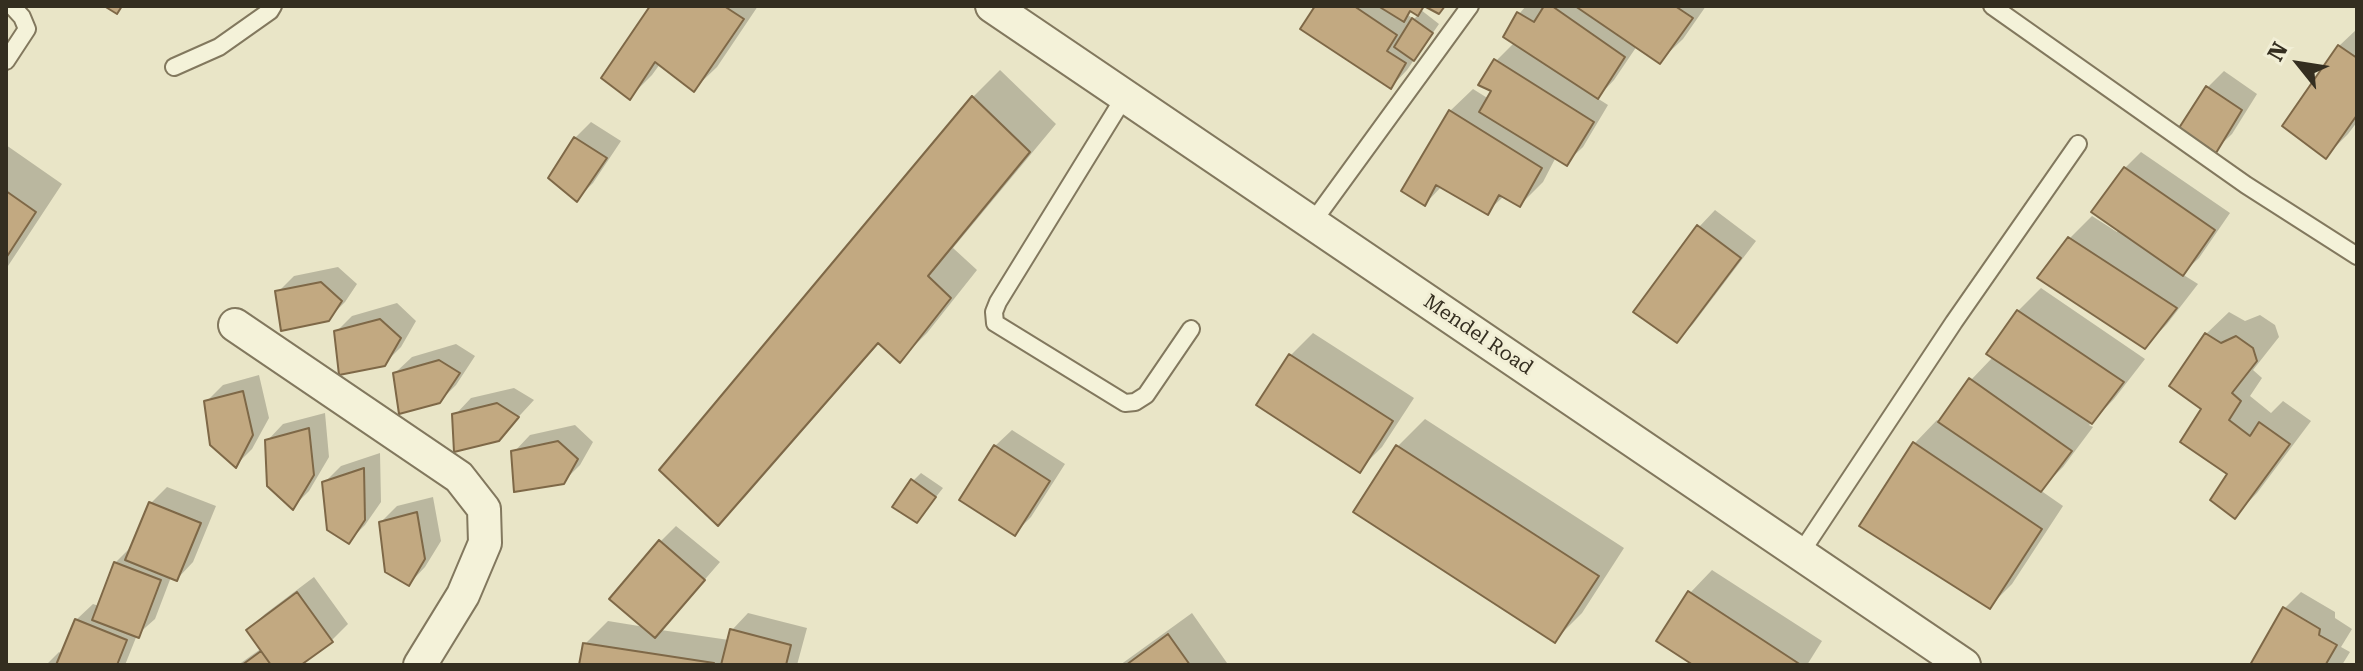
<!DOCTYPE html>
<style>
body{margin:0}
#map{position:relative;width:2363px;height:671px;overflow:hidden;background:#e9e5c7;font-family:"Roboto Serif",serif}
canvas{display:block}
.frame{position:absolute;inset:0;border:8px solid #342e20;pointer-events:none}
.north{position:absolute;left:2259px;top:24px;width:80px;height:80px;-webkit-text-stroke:6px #f1eed5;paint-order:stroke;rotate:300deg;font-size:22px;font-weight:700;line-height:32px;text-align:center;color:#342e20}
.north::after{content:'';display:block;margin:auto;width:28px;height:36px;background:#342e20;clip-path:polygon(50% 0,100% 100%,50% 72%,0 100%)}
</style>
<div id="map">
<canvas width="2363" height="671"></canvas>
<div class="frame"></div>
<div class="north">N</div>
</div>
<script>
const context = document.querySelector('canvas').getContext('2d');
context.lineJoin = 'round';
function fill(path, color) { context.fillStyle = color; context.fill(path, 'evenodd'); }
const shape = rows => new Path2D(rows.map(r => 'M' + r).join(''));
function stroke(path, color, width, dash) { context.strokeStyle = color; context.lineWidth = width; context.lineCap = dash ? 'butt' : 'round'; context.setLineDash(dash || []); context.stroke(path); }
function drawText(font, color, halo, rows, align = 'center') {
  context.font = font + ' "Roboto Serif",serif'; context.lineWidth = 6; context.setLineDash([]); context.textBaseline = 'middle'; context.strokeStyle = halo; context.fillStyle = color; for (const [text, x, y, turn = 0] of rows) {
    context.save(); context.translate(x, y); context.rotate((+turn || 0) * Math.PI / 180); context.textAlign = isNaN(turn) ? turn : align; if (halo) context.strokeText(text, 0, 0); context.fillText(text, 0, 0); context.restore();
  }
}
const shadow = shape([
 [653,6,758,6,717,67,694,89,660,64,652,75,630,97],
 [1317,6,1425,6,1421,10,1439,24,1407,70,1391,87],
 [1413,10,1419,14,1414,19,1408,15],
 [1526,6,1706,6,1683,39,1660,61,1637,46,1614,80,1597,98,1608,105,1583,147,1566,163,1556,157,1543,182,1520,205,1504,196,1487,212,1442,186,1425,204,1450,111,1473,89,1489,99,1494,90,1496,61,1515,42,1519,14],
 [2357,29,2357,122,2348,134,2326,156,2339,46],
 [1000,70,1056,124,953,248,977,270,927,333,900,360,880,342,745,497,718,524,662,470,973,97],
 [2224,71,2257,94,2232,134,2215,150,2208,87],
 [591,122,621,141,593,183,577,199,575,138],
 [6,145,62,184,6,269],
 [2141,152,2230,213,2199,258,2182,274,2198,284,2167,324,2145,347,2069,239,2092,216,2117,232,2119,229,2125,168],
 [1715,210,1756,241,1693,324,1677,341,1699,227],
 [338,267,357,284,345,302,328,319,278,292,294,276],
 [2041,288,2145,359,2114,399,2089,425,2093,427,2063,467,2040,490,2063,506,2012,584,1990,606,1862,526,1915,443,1937,420,1940,422,1971,380,1993,357,2018,311],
 [397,303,416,321,401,347,384,364,336,332,352,316],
 [2229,312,2245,321,2260,315,2275,325,2279,337,2253,370,2262,378,2250,396,2271,413,2283,401,2311,421,2257,493,2235,516,2230,474,2204,409,2206,334],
 [1313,333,1414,398,1382,447,1359,470,1291,355],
 [456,344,475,356,456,385,439,402,395,373,412,357],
 [259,375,269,418,252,449,236,465,206,402,223,385],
 [514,388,534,400,498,439,455,415,471,398],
 [325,413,329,457,309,491,293,507,267,441,283,424],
 [1425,419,1624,548,1582,613,1555,640,1355,511,1398,446],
 [575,425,593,442,580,465,563,482,514,452,530,435],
 [1012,430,1065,464,1031,517,1015,533,995,446],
 [380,453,381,502,365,525,349,541,324,483,341,466],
 [921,473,943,488,917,521,913,481],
 [167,487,216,506,193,562,177,579,171,577,155,619,137,635,125,665,46,665,59,652,63,654,76,620,93,604,99,606,115,563,132,546,150,504],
 [433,497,441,541,425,567,409,584,381,522,397,506],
 [676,526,720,562,661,630,729,640,732,630,748,613,807,628,797,665,581,665,585,644,608,621,645,627,660,542],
 [1712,570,1822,641,1807,665,1697,665,1690,593],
 [314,577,348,624,332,640,298,665,238,665,262,648,248,630,265,614],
 [2301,592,2335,612,2335,618,2352,629,2341,647,2350,652,2342,665,2252,665,2285,608],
 [1192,613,1227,663,1225,665,1120,665]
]);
const building = shape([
 [104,6,122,6,117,14,104,6],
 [650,6,724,6,744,19,694,92,655,62,630,100,601,78,650,6],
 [1315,6,1354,6,1397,35,1387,51,1406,63,1391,89,1300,29,1315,6],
 [1378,6,1445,6,1439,14,1424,6,1418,16,1410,11,1404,22,1378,6],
 [1544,6,1552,6,1625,57,1598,99,1503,37,1517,12,1534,22,1544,6],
 [1575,6,1675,6,1693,18,1660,64,1575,6],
 [1412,18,1433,33,1414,61,1394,47,1412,18],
 [2338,45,2357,58,2357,115,2326,159,2282,126,2338,45],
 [1494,59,1594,122,1567,166,1479,112,1491,91,1478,85,1494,59],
 [2206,86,2242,110,2216,153,2179,128,2206,86],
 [972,96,1030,152,928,276,951,298,900,363,878,343,718,526,659,470,972,96],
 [1449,110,1542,168,1520,207,1499,195,1488,215,1436,185,1425,206,1401,191,1449,110],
 [574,137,607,158,577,202,548,178,574,137],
 [2124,167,2215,230,2183,276,2091,212,2124,167],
 [6,191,36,212,6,258,6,191],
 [1697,225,1741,258,1677,343,1633,312,1697,225],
 [2068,237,2177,308,2145,349,2037,278,2068,237],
 [321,282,342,301,329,321,281,331,275,291,321,282],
 [2017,310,2124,382,2092,424,1986,354,2017,310],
 [380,319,401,338,385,366,339,375,334,331,380,319],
 [2205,333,2221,343,2236,336,2253,348,2257,361,2232,393,2241,401,2229,420,2250,436,2259,422,2290,444,2235,519,2210,500,2227,474,2180,442,2201,409,2169,386,2205,333],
 [1289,354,1393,421,1360,473,1256,405,1289,354],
 [439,360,460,373,440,403,399,414,393,373,439,360],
 [1969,378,2072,451,2041,492,1938,422,1969,378],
 [243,391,253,435,236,468,210,445,204,401,243,391],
 [497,403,519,417,499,441,454,452,452,414,497,403],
 [309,428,314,475,293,510,267,486,265,440,309,428],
 [558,441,578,459,564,484,514,492,511,451,558,441],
 [1913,442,2042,529,1990,609,1859,526,1913,442],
 [994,445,1050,481,1015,536,959,500,994,445],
 [1396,445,1599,576,1555,643,1353,512,1396,445],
 [364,468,365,520,349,544,327,530,322,482,364,468],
 [911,479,936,497,917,523,892,507,911,479],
 [149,502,201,523,177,581,125,560,149,502],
 [417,512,425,559,409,586,385,572,379,522,417,512],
 [659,540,705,580,655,638,609,599,659,540],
 [114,562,161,580,139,638,92,620,114,562],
 [1688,591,1801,665,1693,665,1656,641,1688,591],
 [297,592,333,642,301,665,271,665,246,630,297,592],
 [2283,607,2320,629,2319,635,2337,645,2326,664,2328,665,2250,665,2283,607],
 [75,619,127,640,117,665,56,665,75,619],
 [730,629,791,645,786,665,721,665,730,629],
 [1168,634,1190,665,1126,665,1168,634],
 [583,643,714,663,713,665,579,665,583,643],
 [261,651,271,665,242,665,261,651]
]);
const service = shape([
 [1992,6,2246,185,2357,256],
 [6,61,27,29,22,17,12,6],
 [174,67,219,47,270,11,273,6],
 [1125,96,998,302,994,312,995,323,1125,403,1135,402,1146,395,1191,329],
 [1312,223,1470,6],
 [1800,554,1954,322,2078,144]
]);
const minor = shape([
 [992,6,1964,665],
 [235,325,459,477,484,509,485,543,463,595,420,665]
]);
const streetNames = [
 ["Mendel Road",1478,335,34]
];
fill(shadow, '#0003');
fill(building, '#c2a981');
stroke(building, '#7e6847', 2);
stroke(service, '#82785e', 20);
stroke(minor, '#82785e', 36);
stroke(service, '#f4f2d9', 16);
stroke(minor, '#f4f2d9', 32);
drawText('20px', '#342e20', '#f1eed5', streetNames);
</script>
